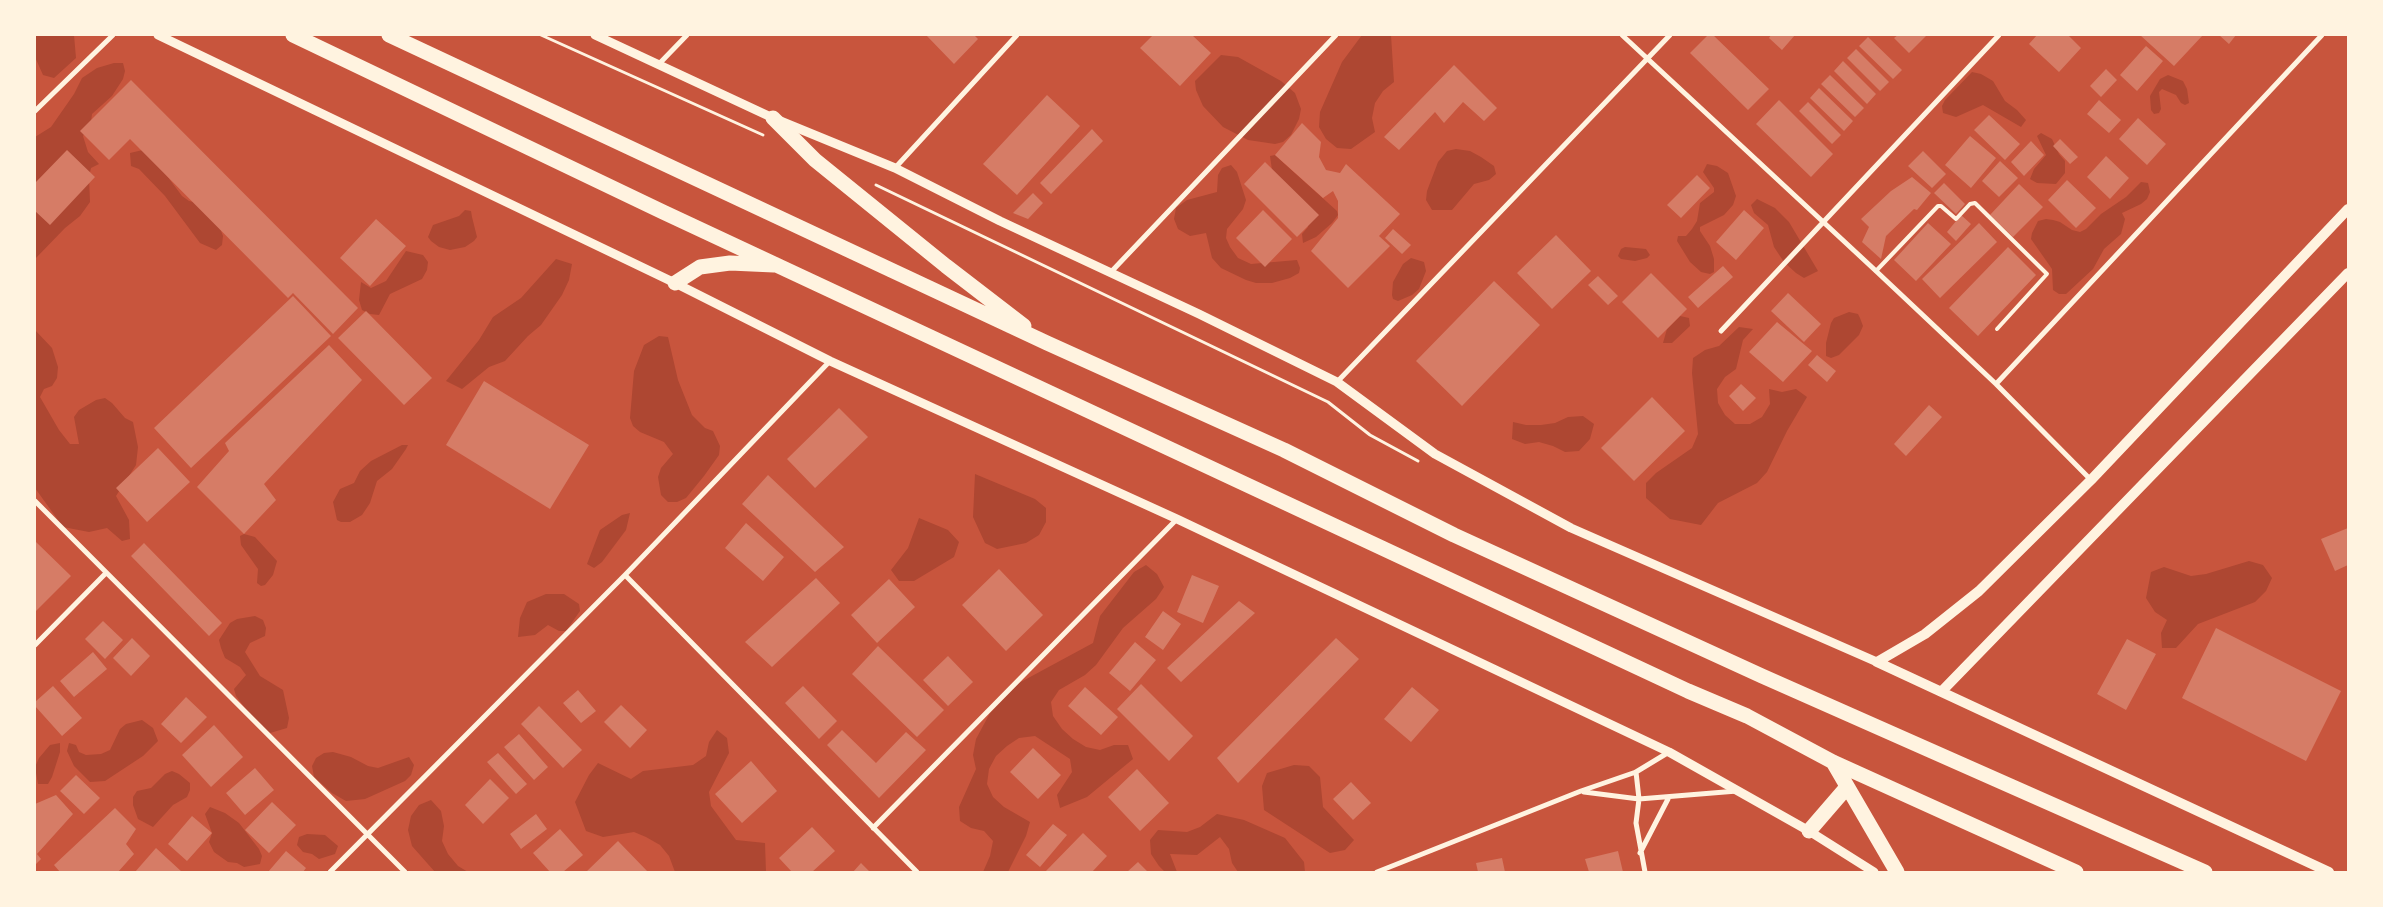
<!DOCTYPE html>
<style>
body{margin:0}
#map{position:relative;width:2383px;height:907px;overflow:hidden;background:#c8553d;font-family:Roboto,sans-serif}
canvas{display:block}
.frame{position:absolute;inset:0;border:36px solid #fff3e0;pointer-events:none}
</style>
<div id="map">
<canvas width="2383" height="907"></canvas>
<div class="frame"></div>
</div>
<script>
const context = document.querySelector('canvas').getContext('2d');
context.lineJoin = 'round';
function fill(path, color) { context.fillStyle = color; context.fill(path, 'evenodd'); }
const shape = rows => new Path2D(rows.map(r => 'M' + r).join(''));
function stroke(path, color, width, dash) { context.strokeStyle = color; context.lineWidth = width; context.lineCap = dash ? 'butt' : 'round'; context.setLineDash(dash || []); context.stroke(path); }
const green = shape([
 [35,35,74,35,76,58,54,78,43,75,35,57],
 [1362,35,1391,35,1394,82,1383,91,1375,103,1372,118,1375,132,1351,149,1337,148,1326,139,1319,127,1320,112,1342,62],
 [1221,55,1238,57,1281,81,1295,93,1301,109,1299,119,1291,135,1283,142,1275,144,1248,140,1223,127,1203,106,1196,90,1195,81],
 [114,63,123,63,125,71,123,79,112,96,92,114,91,122,83,136,88,152,99,164,91,168,89,177,90,202,80,216,65,228,35,259,35,137,51,127,74,94,82,78,97,68],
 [1972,72,1981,74,1993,81,2005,101,2017,110,2026,120,2021,127,1983,105,1956,117,1943,113,1942,106,1945,100],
 [2168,75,2183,81,2187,89,2189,103,2185,105,2181,103,2176,95,2162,89,2159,92,2161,109,2159,113,2154,114,2151,110,2150,96,2160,79],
 [2041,133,2052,139,2059,154,2065,161,2065,173,2056,184,2037,183,2030,179,2034,169,2046,155,2037,136],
 [147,149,182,196,189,201,198,203,217,220,223,236,222,245,216,250,200,243,165,196,139,169,131,166,130,153],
 [1456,149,1470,151,1481,157,1494,166,1496,174,1489,180,1474,184,1452,210,1432,210,1426,200,1427,191,1438,162,1447,151],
 [1275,155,1337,211,1338,215,1332,223,1316,237,1303,243,1302,234,1308,227,1307,223,1272,170,1270,156],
 [1707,164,1717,166,1728,173,1736,196,1733,205,1724,215,1700,227,1700,231,1710,246,1714,259,1714,272,1710,274,1701,272,1690,262,1677,241,1678,236,1686,236,1692,229,1697,221,1700,203,1714,192,1714,188,1703,172],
 [1231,165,1237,172,1246,200,1243,209,1227,229,1226,238,1230,247,1238,258,1251,264,1297,260,1300,268,1299,273,1290,278,1272,283,1256,283,1246,280,1221,268,1212,258,1206,233,1190,236,1178,229,1174,219,1176,208,1187,200,1217,192,1218,175,1222,168],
 [2141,182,2148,183,2150,192,2147,199,2141,204,2122,213,2125,219,2121,234,2104,249,2093,269,2066,294,2059,294,2053,290,2052,269,2031,239,2032,233,2038,221,2046,219,2053,220,2060,222,2072,230,2080,232,2086,229,2101,214,2126,197],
 [1757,199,1775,208,1789,222,1818,271,1804,278,1796,273,1784,262,1774,247,1768,225,1754,213,1751,205],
 [465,210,471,211,472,217,477,237,474,241,465,247,450,250,439,247,431,241,428,237,433,225,459,216],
 [1625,247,1646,249,1650,255,1647,258,1635,261,1621,259,1618,256,1621,249],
 [406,251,423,255,428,262,427,270,422,279,390,294,379,315,370,314,362,310,359,300,361,282,371,288,386,281],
 [1411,258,1424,262,1426,271,1419,289,1412,295,1398,301,1393,299,1392,295,1393,282,1403,264],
 [556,259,572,264,569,280,562,295,541,325,528,336,505,361,489,367,462,389,446,381,479,340,493,317,521,298],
 [1849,312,1858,314,1860,318,1863,326,1859,335,1839,355,1831,358,1826,356,1826,343,1831,323,1834,318],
 [1680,316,1689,318,1690,326,1672,343,1663,343,1667,329],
 [1739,327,1753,329,1743,340,1736,369,1725,377,1717,389,1718,403,1725,415,1735,424,1750,424,1762,417,1770,404,1769,389,1782,392,1796,389,1807,397,1787,431,1767,472,1757,483,1718,503,1701,525,1670,519,1646,498,1646,483,1656,473,1692,448,1698,434,1692,373,1693,358,1705,350,1719,346],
 [35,330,52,348,58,367,57,378,52,386,44,389,40,397,59,430,70,444,79,444,74,417,79,410,96,400,105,398,112,403,125,418,133,422,138,447,136,465,116,496,129,520,130,539,122,541,107,528,89,532,63,527,35,488],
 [659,336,668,337,678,380,692,415,705,428,713,431,720,446,719,455,704,476,686,498,677,502,668,502,661,495,658,477,661,468,673,454,664,442,640,432,633,426,630,418,634,371,644,345],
 [1583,416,1594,424,1590,439,1579,451,1565,452,1553,446,1539,442,1525,444,1512,439,1513,422,1526,425,1541,425,1555,423,1568,417],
 [402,445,408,445,406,449,392,469,377,481,370,503,362,515,350,522,341,522,337,520,333,502,340,489,354,483,360,471,371,461],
 [975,474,1035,499,1046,508,1046,522,1039,535,1026,543,997,549,985,543,973,517],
 [630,513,626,530,602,562,594,568,587,564,600,530,622,515],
 [919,518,948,530,959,542,954,557,914,581,899,581,891,570,908,548],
 [244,534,255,537,277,561,273,575,265,585,261,586,257,583,258,569,241,545,240,536],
 [2249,561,2263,565,2272,578,2266,591,2255,602,2198,624,2176,648,2162,648,2161,633,2167,620,2155,612,2146,598,2151,572,2164,567,2191,576,2206,574],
 [1146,565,1157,574,1164,587,1156,599,1123,628,1096,665,1085,675,1059,690,1051,702,1053,716,1062,729,1073,739,1086,747,1100,750,1114,745,1128,745,1133,759,1087,797,1060,808,1057,795,1072,772,1070,759,1035,736,1019,738,1007,746,996,756,989,769,987,784,993,797,1004,807,1030,822,1026,836,1008,872,983,872,990,856,993,841,984,831,971,828,960,821,959,807,976,769,973,755,976,739,990,713,1019,683,1093,643,1100,616,1134,572],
 [546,594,564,594,579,604,580,611,566,631,559,631,548,625,535,635,518,637,520,618,527,602],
 [255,616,263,620,266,628,265,636,250,643,245,652,260,676,283,690,289,718,287,728,270,733,248,712,236,696,234,689,246,675,240,667,225,658,221,648,219,640,230,623,237,619],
 [142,720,153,728,158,741,143,756,105,781,90,782,74,766,67,751,69,743,76,745,79,752,86,755,101,754,110,750,120,729,126,724],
 [717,730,727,738,729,753,709,792,711,806,736,840,765,843,766,872,675,872,669,856,660,845,646,837,634,832,603,837,586,831,575,802,589,775,598,763,631,779,643,771,693,765,706,756,709,742],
 [60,743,60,752,52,777,48,784,38,784,35,767,39,758,50,745],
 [333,752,351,757,368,766,378,768,409,757,414,765,411,775,405,781,365,799,346,801,332,793,314,777,312,766,316,758,324,753],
 [1294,765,1309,766,1320,777,1323,807,1354,840,1345,850,1330,853,1264,810,1262,786,1267,773],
 [172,771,179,774,190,783,190,790,187,797,173,805,153,827,138,819,133,805,133,797,137,791,151,788,165,774],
 [431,800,441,811,444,826,442,841,448,854,458,866,468,872,435,872,412,846,408,830,411,816,419,805],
 [210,807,225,813,239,823,259,849,262,856,260,864,244,867,237,863,228,862,214,852,209,842,212,833,205,814],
 [1217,814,1244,820,1285,838,1304,862,1305,872,1238,872,1232,863,1229,849,1220,837,1197,855,1170,854,1177,872,1165,872,1159,866,1151,854,1150,840,1158,830,1187,832,1200,827],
 [307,834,325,835,338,846,335,854,319,859,312,854,303,852,297,845,299,837]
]);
const building = shape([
 [926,35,974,35,978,39,954,64],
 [1153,35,1192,35,1211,53,1180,86,1140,48],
 [1708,35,1713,35,1769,89,1748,110,1690,53],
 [1771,35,1795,35,1782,50,1769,38],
 [1898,35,1927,35,1909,53,1894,38],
 [2037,35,2068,35,2081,48,2059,72,2029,44],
 [2140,35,2203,35,2174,66],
 [2219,35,2236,35,2229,44],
 [1868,37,1902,70,1893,79,1859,46],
 [2146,46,2163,61,2137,91,2120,75],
 [1856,49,1889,82,1880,91,1847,58],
 [1843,61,1876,94,1867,104,1834,71],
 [1454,65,1497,108,1484,121,1463,102,1444,123,1435,112,1399,150,1384,137],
 [2106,69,2117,80,2101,97,2090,86],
 [1830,75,1864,108,1855,117,1821,84],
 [131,80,358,308,333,334,293,293,288,298,130,139,109,160,80,131],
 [1819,88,1853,121,1844,131,1810,98],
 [1047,95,1080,126,1017,195,983,164],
 [1779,100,1833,154,1811,177,1756,124],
 [2099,100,2121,120,2109,133,2087,114],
 [1808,102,1841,135,1832,144,1799,111],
 [1989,115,2020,144,2005,160,1974,130],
 [2138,118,2166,144,2147,165,2119,139],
 [1302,123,1321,142,1319,157,1326,170,1340,173,1346,164,1400,214,1379,236,1390,246,1348,288,1311,251,1338,218,1338,201,1333,191,1323,198,1275,155],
 [1092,129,1103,141,1051,194,1040,183],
 [1970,136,1996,158,1971,188,1945,165],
 [2060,139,2078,157,2070,164,2053,146],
 [2031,141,2044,155,2024,176,2011,162],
 [67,150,95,177,50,225,35,211,35,183],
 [1923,151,1946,174,1932,188,1908,166],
 [2106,156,2129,178,2110,199,2087,177],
 [2000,161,2018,178,1999,197,1982,181],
 [1265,162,1319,215,1297,237,1244,184],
 [1697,175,1710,188,1681,218,1667,205],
 [1912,177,1931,193,1917,210,1914,209,1886,236,1881,259,1862,242,1869,227,1861,219,1891,191],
 [2067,180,2096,208,2076,228,2048,200],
 [1944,183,1965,204,1956,214,1934,193],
 [2019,184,2043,207,2013,237,1990,215],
 [1033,193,1043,203,1028,219,1013,213],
 [1263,210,1292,239,1265,267,1236,238],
 [1744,210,1764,228,1736,260,1716,242],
 [1961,215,1971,224,1956,241,1947,232],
 [376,219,406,246,370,286,340,258],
 [1928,223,1951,244,1916,281,1894,260],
 [1979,223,1997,242,1940,298,1922,279],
 [1393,229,1411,245,1402,254,1385,238],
 [1556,235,1591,271,1552,309,1517,273],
 [2008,247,2036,275,1978,336,1949,308],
 [1723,266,1733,277,1698,308,1688,297],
 [1651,273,1687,309,1658,338,1622,302],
 [1598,276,1618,296,1608,305,1588,285],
 [1494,281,1540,325,1462,406,1416,361],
 [1788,293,1821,324,1804,342,1771,311],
 [293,296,331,336,191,468,154,428],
 [366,311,432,378,404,405,338,338],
 [1777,322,1812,351,1783,382,1749,352],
 [329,345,362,380,264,484,276,500,244,534,197,487,229,451,225,443],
 [1817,355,1836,371,1827,382,1808,365],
 [484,381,589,445,550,509,446,445],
 [1741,384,1756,398,1743,411,1729,396],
 [1652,397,1685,431,1634,481,1601,448],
 [1929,405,1942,417,1906,456,1894,444],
 [839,408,868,437,815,488,787,459],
 [158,448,190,482,147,522,116,488],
 [768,475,844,547,815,572,742,504],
 [746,523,784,557,763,581,725,548],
 [2348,528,2348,565,2335,571,2321,539],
 [35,541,71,576,35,612],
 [144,543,222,623,209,636,131,556],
 [999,569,1043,615,1006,651,962,605],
 [1192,575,1219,586,1203,623,1177,612],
 [816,578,840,603,772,667,745,642],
 [889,579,915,607,877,643,851,615],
 [1239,601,1255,613,1181,682,1167,668],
 [1163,611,1181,624,1163,650,1145,637],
 [103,621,123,640,105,659,85,639],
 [2216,628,2341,691,2306,761,2182,698],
 [132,638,150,656,131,676,113,658],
 [1336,638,1359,659,1238,783,1217,758],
 [2127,639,2156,654,2126,710,2097,694],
 [1135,642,1156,660,1130,691,1109,673],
 [878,646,944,710,917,737,852,674],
 [93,652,107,669,74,697,60,681],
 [948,656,973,682,948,706,923,680],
 [1141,684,1193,736,1169,761,1117,709],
 [53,686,82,718,62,736,35,706,35,702],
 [803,686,837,721,819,739,785,703],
 [1085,687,1118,717,1101,735,1068,706],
 [1412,687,1439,710,1411,742,1384,719],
 [578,690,596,711,581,723,563,703],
 [186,697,207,717,181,743,161,724],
 [621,705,647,730,630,748,604,722],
 [539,706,582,750,563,768,521,724],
 [214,725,243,757,211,787,182,755],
 [842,730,876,763,906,732,926,750,879,798,827,745],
 [519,734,548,767,534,780,504,747],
 [1033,748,1061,775,1038,799,1010,772],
 [498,753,527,784,516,794,487,762],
 [751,761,777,791,742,823,715,794],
 [255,768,274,790,245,815,226,793],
 [1137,769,1169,803,1140,831,1108,797],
 [76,775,100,798,84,814,60,791],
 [490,779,509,798,483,824,465,805],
 [1351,782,1371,803,1353,820,1333,799],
 [56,795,73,814,37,854,41,859,35,865,35,804],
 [272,802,296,825,269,853,245,830],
 [115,808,136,829,126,844,134,854,118,872,60,872,54,865],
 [536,814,547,829,521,849,510,834],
 [192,816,212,833,187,861,168,844],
 [1053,824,1067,835,1040,867,1026,855],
 [812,827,835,851,812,872,792,872,779,858],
 [560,829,583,855,563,872,550,872,533,853],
 [1083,833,1107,856,1092,872,1045,872],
 [618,841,648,872,586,872],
 [156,848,182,872,135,872],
 [286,851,306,868,303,872,268,872],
 [1618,851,1623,872,1589,872,1585,859],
 [1502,858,1505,872,1478,872,1476,863],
 [1138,862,1148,872,1127,872],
 [861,863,870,872,853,872]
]);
const path = shape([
 [541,35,763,135],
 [876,185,1328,402,1370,435,1418,461]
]);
const service = shape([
 [1876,271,1938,206,1941,206,1956,219,1970,204,1975,203,2047,274,1997,329]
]);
const minor = shape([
 [1622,35,1876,271,1996,384,2091,480],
 [658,65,687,35],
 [35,111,113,35],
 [895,168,1017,35],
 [1111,272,1336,35],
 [1721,331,1999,35],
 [1337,382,1670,35],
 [1996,384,2322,35],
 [35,501,405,872],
 [625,575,917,872],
 [35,645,106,573],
 [1636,772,1639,799,1636,823,1645,872],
 [1584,792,1639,799,1737,791],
 [873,828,1177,519],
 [1640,853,1668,799],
 [330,872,625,575,830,361],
 [1377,872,1581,791,1636,772,1669,752]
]);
const tertiary = shape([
 [158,35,675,283,830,361,1177,519,1669,752,1809,831,1874,872],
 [595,35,773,118,895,168,1000,221,1199,314,1337,382,1435,454,1571,528,1877,662]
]);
const secondary = shape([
 [1877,662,1925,634,1979,591,2091,480,2348,209],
 [1877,662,2329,872],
 [1942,691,2348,273]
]);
const motorway = shape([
 [293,35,663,212,1688,691,1747,716,1833,762,2076,872],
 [389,35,1047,343,1284,450,1454,535,1762,676,2205,872],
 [773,118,815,160,946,266,1024,326],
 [675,283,700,267,730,263,774,265],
 [1833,762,1897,872],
 [1809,831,1847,787]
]);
fill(green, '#ae4732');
fill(building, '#d67c66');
stroke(path, '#fff3e0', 3);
stroke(service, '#fff3e0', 4);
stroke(minor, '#fff3e0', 5);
stroke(tertiary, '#fff3e0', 9);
stroke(secondary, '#fff3e0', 10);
stroke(motorway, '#fff3e0', 15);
</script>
